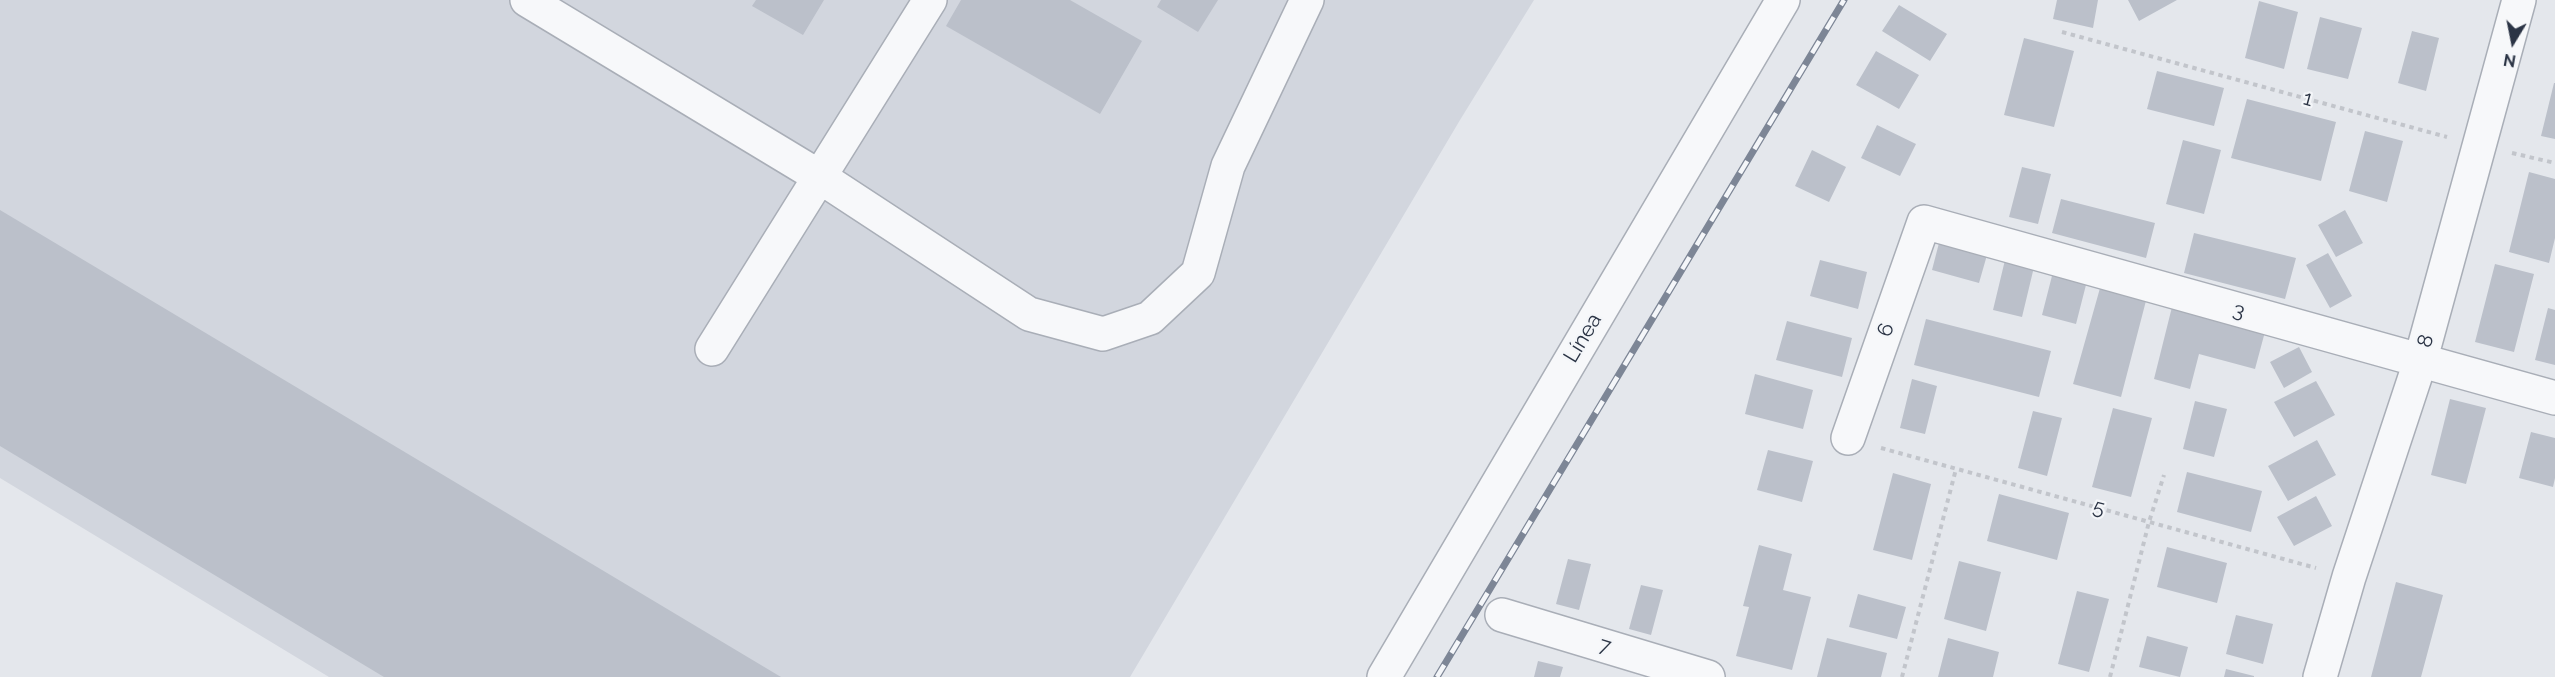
<!DOCTYPE html>
<meta charset="utf-8">
<style>
body{margin:0}
#map{position:relative;width:2555px;height:677px;overflow:hidden;background:#e4e7ec;font-family:Raleway,sans-serif}
canvas{display:block}
.north{position:absolute;left:2483px;top:12px;width:60px;height:60px;-webkit-text-stroke:4px #f4f6f9;paint-order:stroke;rotate:190deg;font-size:16px;font-weight:700;line-height:24px;text-align:center;color:#2b3445}
.north::after{content:'';display:block;margin:auto;width:21px;height:27px;background:#2b3445;clip-path:polygon(50% 0,100% 100%,50% 72%,0 100%)}
</style>
<div id="map">
<canvas width="2555" height="677"></canvas>
<div class="north">N</div>
</div>
<script>
const context = document.querySelector('canvas').getContext('2d');
context.lineJoin = 'round';
function fill(path, color) { context.fillStyle = color; context.fill(path, 'evenodd'); }
const shape = rows => new Path2D(rows.map(r => 'M' + r).join(''));
function stroke(path, color, width, dash) { context.strokeStyle = color; context.lineWidth = width; context.lineCap = dash ? 'butt' : 'round'; context.setLineDash(dash || []); context.stroke(path); }
function drawText(font, color, halo, rows, align = 'center') {
  context.font = font + ' Raleway,sans-serif'; context.lineWidth = 4.5; context.setLineDash([]); context.textBaseline = 'middle'; context.strokeStyle = halo; context.fillStyle = color; for (const [text, x, y, turn = 0] of rows) {
    context.save(); context.translate(x, y); context.rotate((+turn || 0) * Math.PI / 180); context.textAlign = isNaN(turn) ? turn : align; if (halo) context.strokeText(text, 0, 0); context.fillText(text, 0, 0); context.restore();
  }
}
const built = shape([
 [0,0,1534,0,1460,120,1130,677,329,677,0,478]
]);
const building = shape([
 [756,0,824,0,803,35,752,6],
 [961,0,1070,0,1142,41,1100,114,946,26],
 [1161,0,1218,0,1198,32,1157,7],
 [2057,0,2098,0,2093,28,2053,19],
 [2128,0,2177,0,2139,21],
 [2259,1,2298,12,2284,69,2245,58],
 [1899,5,1947,34,1930,61,1882,31],
 [2320,17,2362,28,2348,79,2307,69],
 [2412,31,2439,38,2426,91,2398,83],
 [2024,38,2074,51,2054,127,2004,115],
 [1876,51,1919,75,1899,109,1856,85],
 [2157,71,2224,88,2214,126,2147,109],
 [2554,83,2555,83,2555,139,2541,136],
 [2247,99,2336,122,2321,181,2231,158],
 [1877,125,1916,144,1900,176,1861,158],
 [2365,131,2403,141,2387,202,2349,191],
 [2183,140,2221,150,2204,214,2166,204],
 [1812,150,1846,167,1829,202,1795,186],
 [2022,167,2051,174,2038,224,2009,217],
 [2529,172,2555,179,2555,238,2549,263,2509,252],
 [2061,199,2155,223,2146,258,2052,233],
 [0,210,781,677,384,677,0,446],
 [2345,210,2363,243,2336,257,2318,225],
 [2194,233,2296,258,2285,299,2184,273],
 [1939,243,1987,255,1979,283,1932,270],
 [2328,253,2352,296,2330,308,2306,265],
 [1820,260,1867,272,1858,309,1810,296],
 [2005,260,2034,267,2022,317,1993,310],
 [2495,264,2534,274,2514,352,2475,342],
 [2054,268,2088,277,2076,324,2042,315],
 [2102,281,2148,293,2121,397,2073,384],
 [2173,303,2266,328,2255,369,2199,354,2190,389,2154,379],
 [2548,308,2555,310,2555,365,2535,360],
 [1926,319,2051,351,2039,397,1914,365],
 [1787,321,1852,338,1842,377,1776,360],
 [2299,347,2312,372,2284,388,2270,362],
 [1755,374,1813,390,1803,429,1745,414],
 [1912,379,1937,386,1925,434,1900,428],
 [2316,381,2335,415,2294,437,2274,402],
 [2450,399,2486,408,2466,484,2431,475],
 [2195,401,2227,409,2214,457,2183,449],
 [2113,408,2152,418,2131,497,2092,487],
 [2033,411,2062,418,2047,476,2018,468],
 [2531,432,2555,438,2555,478,2553,487,2519,478],
 [2317,440,2336,475,2288,501,2268,466],
 [1768,450,1813,461,1802,502,1757,490],
 [2187,472,2262,491,2251,532,2177,512],
 [1893,473,1931,484,1912,560,1873,550],
 [1999,494,2069,513,2057,560,1987,541],
 [2316,496,2332,526,2294,546,2277,517],
 [1759,545,1792,554,1783,590,1811,597,1792,670,1736,656,1749,607,1743,606],
 [2167,547,2227,563,2217,603,2157,587],
 [1568,559,1591,564,1579,610,1556,604],
 [1959,561,2001,572,1986,631,1944,619],
 [2396,582,2443,595,2421,677,2371,677],
 [1641,585,1663,590,1651,635,1629,629],
 [2077,591,2109,599,2089,672,2058,664],
 [1858,594,1906,607,1897,639,1849,627],
 [2236,615,2273,624,2263,664,2226,654],
 [2147,636,2188,647,2180,677,2139,667],
 [1827,638,1887,653,1881,677,1817,677],
 [1948,638,1999,652,1993,677,1938,677],
 [1538,661,1563,667,1560,677,1534,677],
 [2226,669,2254,676,2254,677,2224,677]
]);
const path = shape([
 [2062,32,2447,137],
 [2512,153,2555,163],
 [1881,448,2316,568],
 [1902,677,1956,469],
 [2110,677,2149,522,2164,475]
]);
const minor = shape([
 [527,0,820,177,1029,314,1103,334,1150,318,1198,273,1228,166,1307,0],
 [712,349,930,0],
 [1848,438,1924,222,2555,398],
 [1502,615,1708,677],
 [1384,677,1783,0],
 [2320,677,2349,577,2420,362,2519,0]
]);
const rail = shape([
 [1437,677,1844,0]
]);
const streetNames = [
 ["1",2308,99,15],
 ["3",2239,311,16],
 ["6",1886,330,-71],
 ["Línea",1583,338,-59],
 ["8",2426,341,-74],
 ["5",2099,508,15],
 ["7",1605,646,17]
];
fill(built, '#d2d6de');
fill(building, '#bbc0ca');
stroke(minor, '#a9aeb7', 36);
stroke(path, '#c2c5cb', 4, [4.5, 4.5]);
stroke(minor, '#f7f8fa', 33);
stroke(rail, '#7d8696', 7);
stroke(rail, '#f4f6f9', 4.5, [14]);
drawText('21px', '#2b3445', '#f4f6f9', streetNames);
</script>
